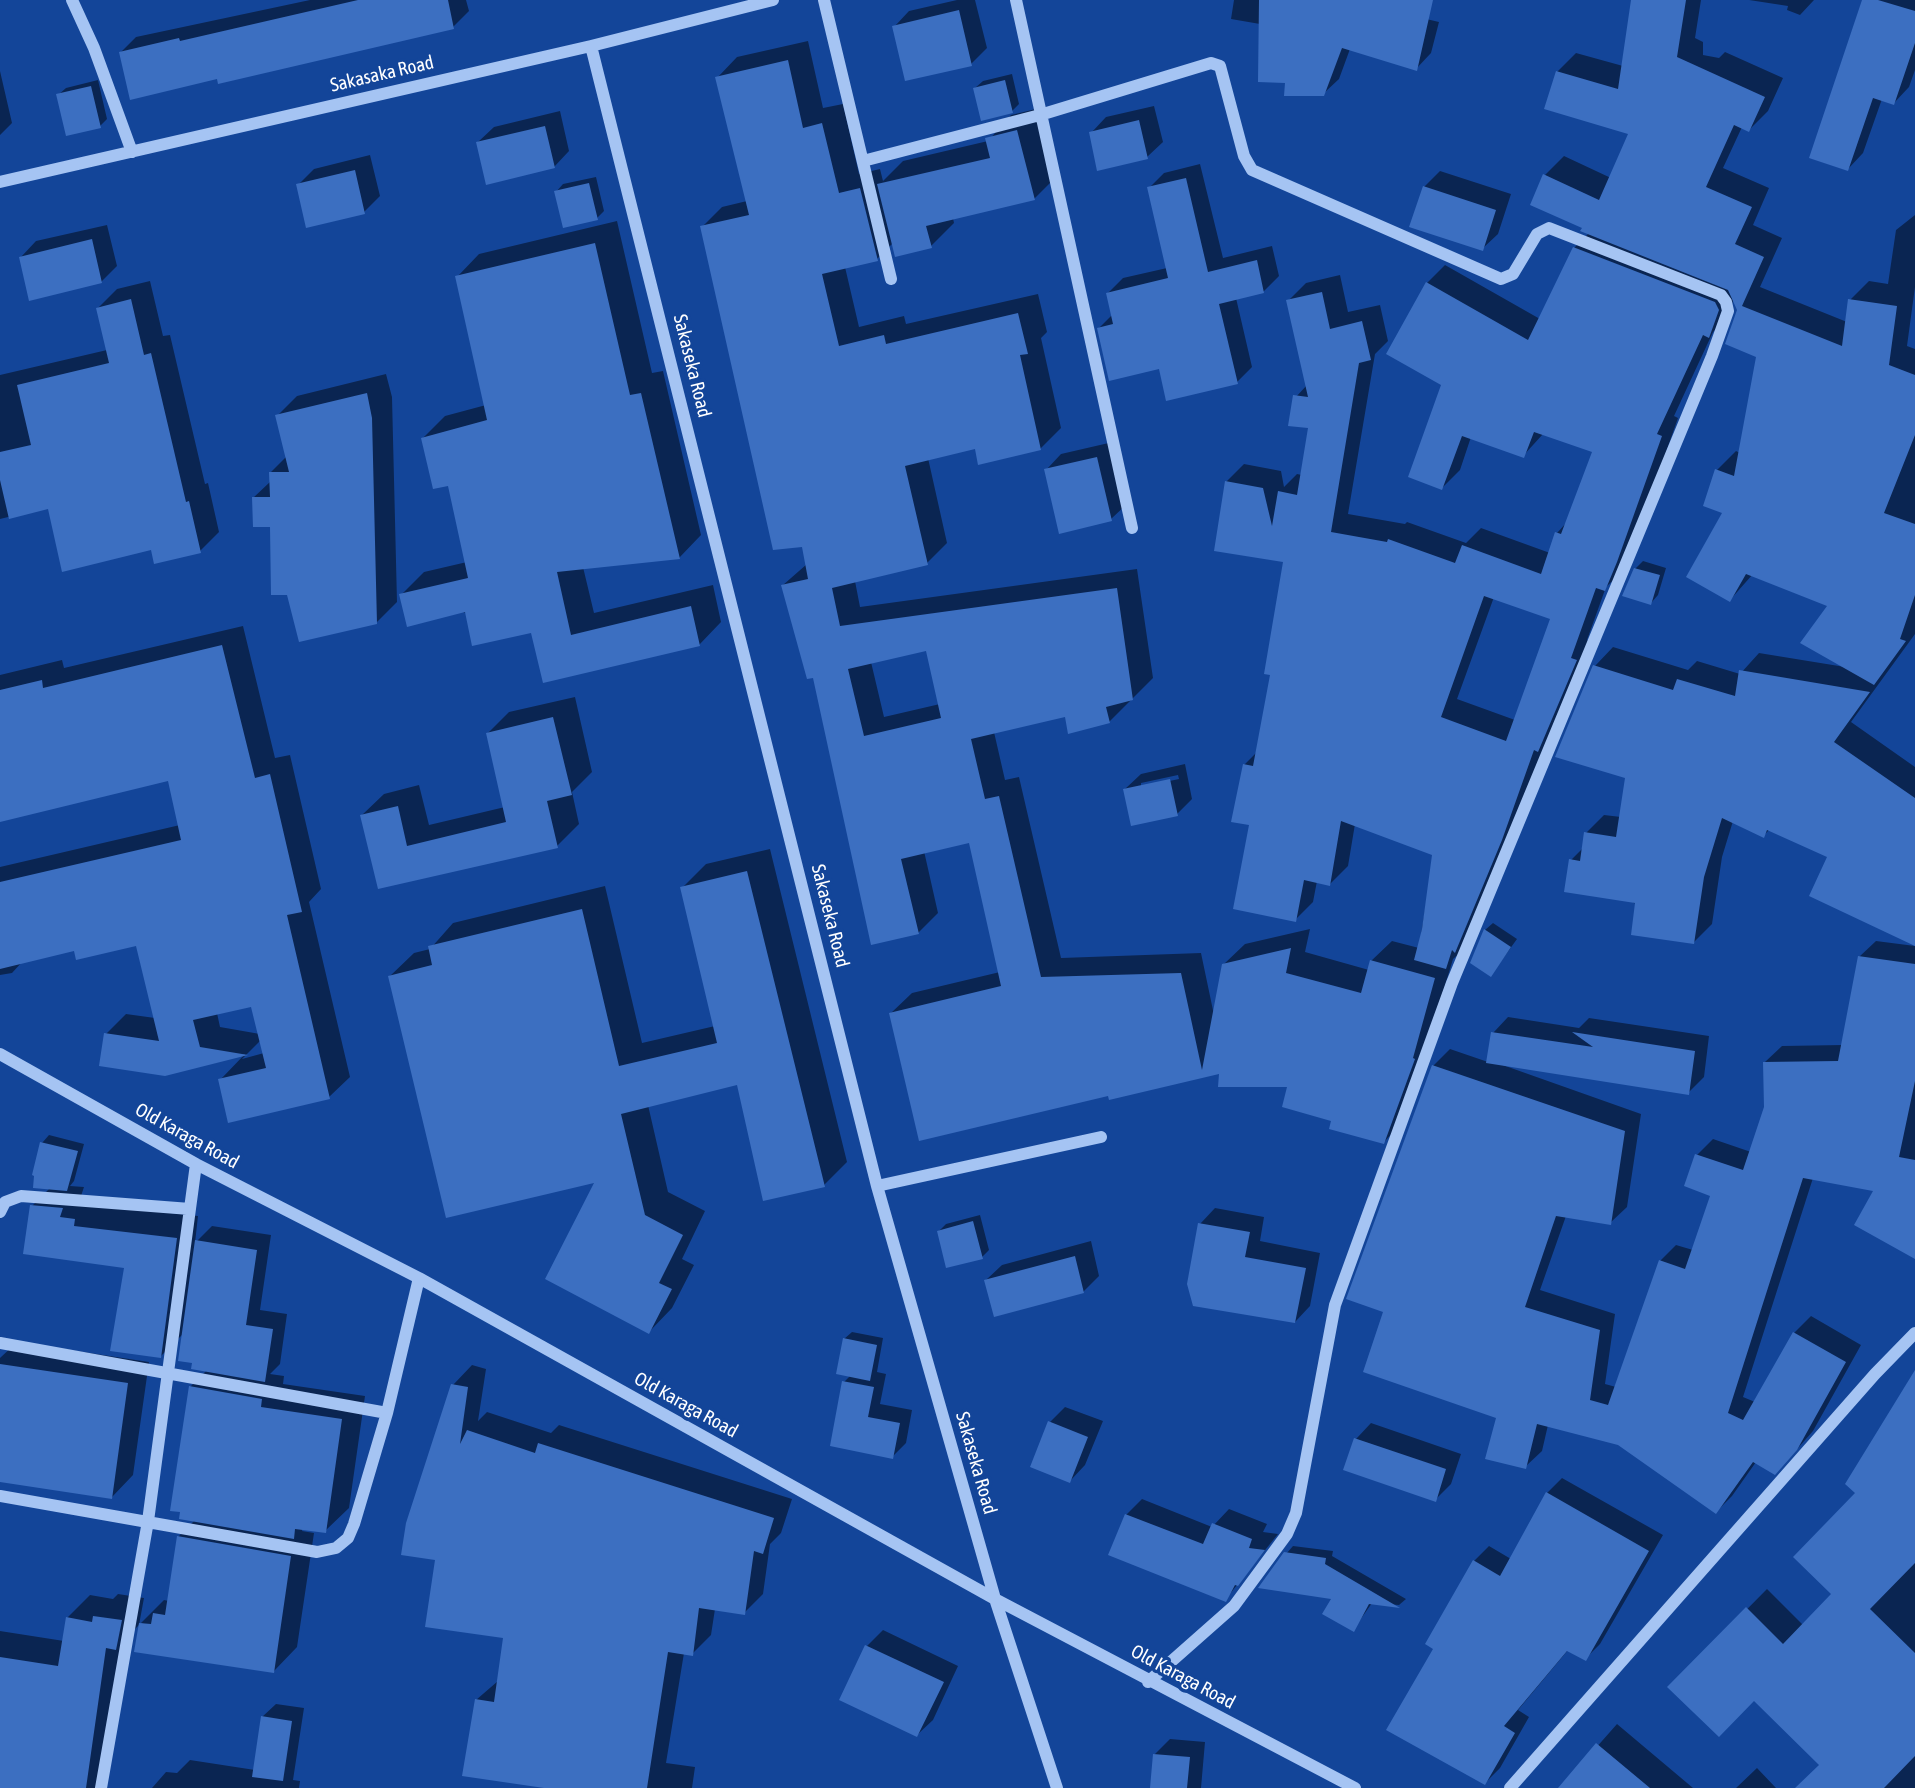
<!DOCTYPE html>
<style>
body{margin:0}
canvas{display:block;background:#134599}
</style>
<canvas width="1915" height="1788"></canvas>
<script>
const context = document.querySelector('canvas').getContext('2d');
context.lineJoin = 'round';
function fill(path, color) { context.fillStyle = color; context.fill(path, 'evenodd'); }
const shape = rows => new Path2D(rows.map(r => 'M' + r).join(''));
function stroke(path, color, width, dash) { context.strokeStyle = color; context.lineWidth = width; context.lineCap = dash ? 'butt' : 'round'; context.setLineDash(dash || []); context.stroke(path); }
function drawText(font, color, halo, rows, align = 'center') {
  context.font = font + ' "Asap Condensed",sans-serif'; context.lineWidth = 7; context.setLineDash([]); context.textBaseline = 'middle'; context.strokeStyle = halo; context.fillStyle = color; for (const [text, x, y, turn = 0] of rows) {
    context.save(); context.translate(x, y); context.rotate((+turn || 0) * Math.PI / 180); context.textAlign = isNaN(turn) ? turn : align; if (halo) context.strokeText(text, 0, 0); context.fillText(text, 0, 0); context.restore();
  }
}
const shadow = shape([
 [310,0,466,0,469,11,453,27,121,52,136,37],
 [957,0,975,0,987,48,971,64,894,27,909,11],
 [1234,0,1346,0,1439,22,1431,53,1416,69,1350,49,1339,79,1323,94,1287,81,1260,24,1231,19],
 [1633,0,1701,0,1695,38,1703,42,1703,55,1719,58,1725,52,1783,78,1768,111,1749,130,1742,127,1723,168,1769,188,1753,225,1782,238,1760,287,1847,322,1850,300,1869,281,1888,284,1896,230,1915,215,1915,287,1907,346,1915,349,1915,634,1851,722,1915,767,1915,944,1829,856,1770,829,1763,836,1733,821,1722,857,1712,924,1693,943,1571,860,1584,847,1586,833,1604,815,1621,817,1627,777,1595,666,1613,647,1688,670,1697,661,1740,674,1759,653,1845,667,1830,605,1753,574,1730,600,1725,512,1717,470,1736,451,1740,453,1758,356,1735,295,1727,318,1713,332,1674,416,1678,418,1634,543,1623,571,1606,587,1587,640,1593,642,1464,949,1453,959,1404,1121,1384,1142,1333,1120,1290,1086,1220,1072,1109,1094,891,1013,912,993,1000,972,970,841,924,851,938,913,918,933,814,676,783,585,807,564,804,545,702,227,722,207,747,201,717,78,737,57,808,41,823,108,843,104,859,174,880,169,883,181,903,161,988,141,1011,115,1040,108,1058,175,1034,199,953,218,954,223,931,246,893,243,877,259,845,267,859,327,904,316,906,324,1038,294,1047,332,1041,338,1061,428,1040,449,976,447,928,458,947,543,927,563,855,581,860,607,1137,569,1153,678,1109,722,1066,714,994,732,1005,780,1019,777,1061,958,1201,953,1214,1015,1224,964,1245,944,1310,929,1305,952,1369,970,1371,961,1392,941,1419,948,1434,854,1355,824,1348,866,1330,884,1317,881,1313,902,1295,920,1251,824,1244,765,1257,752,1272,674,1285,561,1226,482,1244,464,1281,471,1284,487,1297,474,1302,475,1310,427,1295,398,1307,385,1288,301,1306,283,1340,275,1348,312,1380,305,1388,341,1375,354,1348,514,1405,524,1407,522,1466,543,1481,528,1550,553,1557,533,1567,522,1594,451,1543,434,1523,456,1471,437,1460,470,1442,488,1443,384,1427,283,1445,265,1540,319,1574,248,1589,233,1545,175,1564,156,1611,178,1630,133,1557,72,1576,53,1623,66],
 [1494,597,1552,618,1515,720,1457,699],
 [927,649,940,704,884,717,871,662],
 [1749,0,1814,0,1800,15,1787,10,1788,6],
 [1864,0,1915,0,1915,70,1909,87,1894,103,1882,99,1863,153,1848,169],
 [0,71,12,123,0,135],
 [1012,74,1019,104,1012,111,975,88,983,81],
 [98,80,107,119,100,126,58,95,66,88],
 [1154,106,1163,142,1147,157,1091,133,1106,117],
 [560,111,569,151,554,167,478,142,494,127],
 [370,155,380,196,364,212,298,185,314,169],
 [1200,164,1223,258,1272,246,1279,276,1264,291,1236,298,1252,367,1237,382,1160,367,1099,328,1113,314,1108,293,1123,278,1167,268,1149,188,1164,173],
 [1440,171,1511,194,1498,234,1482,249,1424,187],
 [596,177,604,211,597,218,556,192,563,184],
 [617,221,652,373,663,371,701,535,679,558,583,567,594,613,713,585,721,622,699,645,544,681,532,631,401,595,424,572,467,562,449,484,423,438,445,416,486,405,457,277,479,254],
 [107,225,117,266,101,282,21,257,36,241],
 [150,281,163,336,170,335,205,484,208,483,219,532,200,551,152,548,49,507,0,519,0,375,107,350,98,308,117,289],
 [386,374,392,397,397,602,377,622,272,525,253,498,271,481,270,473,287,456,277,416,297,396],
 [1113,442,1127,504,1111,519,1046,470,1061,454],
 [1643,561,1666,568,1658,595,1651,603,1635,569],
 [243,626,275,758,290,755,321,889,309,902,350,1077,329,1097,220,1080,245,1054,165,1074,106,1034,126,1014,155,1018,137,944,75,949,23,961,12,973,0,975,0,867,180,825,169,779,0,734,0,675,62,660,64,668],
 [252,1005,260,1034,220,1027,217,1013],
 [261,1040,264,1053,242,1059],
 [575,697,592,772,572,792,579,824,557,846,379,887,362,815,384,794,419,785,429,825,505,807,488,733,509,712],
 [1185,764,1192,799,1177,814,1125,789,1141,774],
 [1178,775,1179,779,1141,787,1141,783],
 [770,849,847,1162,824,1185,738,1083,648,1105,668,1192,705,1211,682,1259,694,1265,672,1308,649,1332,598,1180,390,976,414,953,430,949,453,923,605,886,642,1043,715,1026,682,888,706,864],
 [1493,923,1517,939,1491,975,1472,962,1485,930],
 [1876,941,1915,946,1915,1257,1876,1190,1813,1178,1743,1397,1755,1402,1794,1333,1811,1316,1861,1345,1813,1431,1791,1456,1756,1462,1732,1496,1716,1512,1619,1443,1548,1425,1542,1451,1525,1467,1498,1417,1385,1311,1433,1066,1450,1049,1488,1062,1493,1033,1508,1017,1579,1028,1589,1018,1709,1036,1704,1077,1688,1093,1497,1063,1641,1114,1627,1207,1610,1223,1566,1216,1540,1290,1615,1314,1605,1384,1616,1387,1660,1261,1676,1245,1693,1250,1713,1195,1697,1155,1713,1139,1751,1152,1766,1107,1765,1062,1782,1046,1843,1045,1859,957],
 [49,1135,84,1144,74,1181,70,1186,84,1187,81,1196,95,1205,198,1216,195,1243,212,1226,271,1235,260,1310,287,1314,280,1364,270,1374,284,1376,283,1384,365,1396,349,1508,325,1531,303,1528,302,1531,314,1533,297,1647,274,1671,141,1623,164,1600,169,1601,178,1537,195,1520,182,1511,190,1387,207,1370,184,1333,160,1357,126,1267,32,1206,50,1188,42,1143],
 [1215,1208,1264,1217,1260,1241,1320,1253,1310,1306,1295,1322,1200,1224],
 [980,1215,989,1250,982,1257,939,1231,946,1224],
 [1091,1241,1099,1276,1083,1292,986,1280,1002,1265],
 [852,1332,883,1338,877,1372,886,1374,880,1404,912,1410,906,1443,892,1457,844,1382,851,1375,844,1339],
 [17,1342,149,1362,133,1475,112,1497,0,1480,0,1358],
 [472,1365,486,1369,478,1421,487,1412,551,1433,559,1425,792,1499,781,1533,770,1544,763,1594,744,1613,715,1609,711,1635,692,1654,684,1653,666,1763,695,1767,692,1788,546,1788,476,1700,498,1681,505,1636,437,1558,453,1385],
 [1915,1374,1915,1788,1797,1788,1821,1765,1755,1699,1670,1687,1767,1589,1803,1625,1833,1594,1857,1493],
 [1065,1407,1103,1421,1085,1465,1070,1481,1050,1422],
 [1371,1423,1461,1454,1451,1484,1435,1500,1356,1439],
 [1562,1478,1663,1535,1600,1644,1585,1659,1568,1650,1518,1710,1529,1717,1500,1768,1485,1783,1474,1561,1489,1546,1511,1559,1547,1493],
 [1142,1499,1212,1527,1229,1509,1267,1524,1263,1532,1278,1534,1225,1600,1126,1515],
 [1293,1546,1333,1551,1332,1556,1406,1599,1399,1605,1372,1603,1353,1630,1334,1597,1286,1554],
 [118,1594,144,1598,139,1625,126,1638,99,1788,0,1788,0,1631,64,1641,67,1618,90,1595,113,1599],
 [883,1630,958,1666,933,1720,917,1735,841,1699,867,1646],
 [276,1704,304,1708,293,1780,300,1781,299,1788,152,1788,166,1772,177,1773,190,1760,255,1770,262,1717],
 [1617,1724,1693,1788,1569,1788,1564,1784],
 [1170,1739,1205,1742,1201,1788,1151,1788,1154,1755],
 [1757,1768,1776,1788,1736,1788]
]);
const building = shape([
 [358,0,448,0,454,29,218,84,217,79,130,100,119,52,179,38,180,41],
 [1259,0,1433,0,1417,71,1342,48,1324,96,1284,96,1285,83,1258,82],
 [1631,0,1686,0,1677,57,1765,97,1749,132,1734,125,1706,187,1752,207,1735,244,1764,257,1742,306,1842,346,1848,299,1897,306,1889,365,1915,375,1915,435,1884,513,1915,524,1915,595,1900,639,1906,641,1874,685,1800,643,1827,606,1746,574,1730,602,1686,577,1722,513,1703,506,1715,469,1734,476,1756,357,1725,344,1737,310,1728,290,1580,231,1582,228,1530,205,1543,174,1599,200,1628,134,1544,109,1556,71,1618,89],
 [1862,0,1878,0,1915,11,1915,43,1894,105,1873,98,1848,171,1809,158],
 [959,10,972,66,905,81,892,26],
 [788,60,803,128,822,123,839,193,860,188,878,261,822,274,839,346,884,335,886,344,1018,313,1028,354,1020,355,1041,450,978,465,975,449,905,466,928,565,832,588,840,626,1117,588,1133,700,1106,707,1110,723,1068,734,1065,717,971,739,985,799,999,796,1041,977,1181,973,1202,1070,1222,964,1291,948,1286,973,1361,993,1370,960,1435,978,1413,1058,1415,1059,1384,1144,1329,1129,1331,1121,1282,1107,1287,1087,1218,1087,1219,1074,1109,1100,1108,1096,919,1141,889,1013,1001,986,969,843,901,859,919,934,871,945,813,678,807,679,781,585,808,579,802,547,773,550,700,226,749,215,715,77],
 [926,651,941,718,864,736,848,669],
 [1005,80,1013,113,981,121,973,88],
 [91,86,101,128,66,136,56,94],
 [1139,120,1148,159,1097,171,1089,132],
 [545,126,555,168,486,185,476,142],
 [1017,130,1035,200,926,226,932,248,895,257,877,184,990,158,985,138],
 [355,170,365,214,306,228,296,184],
 [1186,178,1208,272,1257,260,1264,293,1219,304,1238,384,1166,401,1159,369,1109,381,1097,328,1113,324,1106,293,1168,278,1147,187],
 [589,183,598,220,563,228,554,191],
 [1423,186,1496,210,1483,251,1409,227],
 [92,239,102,283,29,301,19,257],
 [595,243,630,395,641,393,680,559,557,572,571,635,691,606,700,646,543,683,531,633,472,646,465,612,407,627,399,594,468,578,448,486,433,489,421,438,487,420,455,276],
 [1573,247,1715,302,1719,310,1709,338,1703,335,1657,434,1662,436,1617,562,1605,591,1596,588,1571,658,1577,660,1538,752,1534,750,1502,840,1455,953,1452,950,1446,969,1414,960,1422,929,1432,855,1341,821,1330,886,1304,880,1296,922,1233,909,1249,825,1231,822,1243,764,1253,766,1270,675,1264,674,1283,562,1214,551,1225,481,1263,488,1272,526,1278,491,1297,495,1308,428,1288,426,1293,395,1308,397,1286,300,1322,292,1330,329,1362,321,1371,360,1359,363,1331,532,1387,542,1388,539,1455,563,1462,545,1541,574,1555,532,1561,534,1592,452,1534,432,1524,458,1462,436,1442,490,1408,477,1441,385,1386,354,1426,282,1528,340],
 [1484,596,1550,619,1506,741,1441,717],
 [131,299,144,355,151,353,186,502,189,501,201,553,154,564,151,550,62,572,48,509,9,519,0,480,0,452,31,445,17,385,109,363,96,308],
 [367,393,372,418,377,624,299,642,287,595,271,595,270,527,253,527,252,497,270,497,269,472,289,472,275,415],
 [1097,457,1112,521,1059,534,1044,469],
 [1634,568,1660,575,1651,605,1622,596],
 [222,645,255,778,270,774,302,912,287,915,330,1099,228,1123,218,1079,266,1068,251,1007,193,1020,200,1047,248,1055,165,1076,99,1066,104,1033,159,1041,136,946,76,960,74,951,0,969,0,882,181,840,168,781,0,822,0,690,42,680,43,688],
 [1593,665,1673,690,1677,679,1735,696,1739,670,1870,692,1834,742,1915,798,1915,946,1809,896,1827,857,1767,830,1764,838,1722,818,1704,877,1694,944,1631,935,1635,903,1564,892,1569,859,1580,861,1584,832,1616,837,1625,778,1555,757],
 [553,717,572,795,547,801,558,848,378,889,360,815,398,806,407,846,506,822,486,733],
 [1170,779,1178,816,1131,826,1123,789],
 [747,871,825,1187,763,1201,737,1085,621,1114,645,1215,683,1235,659,1283,672,1289,649,1334,545,1279,594,1183,446,1218,388,976,432,965,428,946,582,909,619,1066,717,1043,680,887],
 [1484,929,1511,947,1491,977,1470,963],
 [1858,956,1915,964,1915,1081,1899,1157,1915,1160,1915,1259,1854,1225,1873,1191,1803,1178,1728,1413,1743,1420,1793,1332,1846,1362,1797,1450,1775,1475,1753,1462,1716,1514,1618,1445,1537,1424,1526,1469,1485,1459,1496,1418,1363,1372,1383,1312,1346,1299,1432,1065,1625,1131,1611,1225,1556,1216,1525,1307,1600,1330,1590,1400,1608,1405,1659,1260,1685,1269,1710,1196,1684,1186,1695,1154,1743,1170,1764,1107,1763,1062,1838,1061],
 [1491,1032,1593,1047,1572,1032,1695,1051,1689,1095,1486,1063],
 [40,1142,78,1151,67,1191,33,1188,34,1176,32,1175],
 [30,1205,63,1208,60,1217,75,1219,74,1226,177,1238,161,1358,110,1351,124,1268,23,1254],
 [973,1221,983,1259,946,1268,937,1231],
 [1198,1223,1250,1232,1245,1257,1306,1268,1295,1323,1193,1306,1187,1284],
 [195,1240,257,1250,246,1325,273,1329,265,1382,191,1369,192,1363,178,1361],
 [1075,1256,1084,1293,994,1317,984,1280],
 [843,1338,877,1345,870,1381,836,1374],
 [0,1364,128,1383,112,1499,0,1482],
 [1915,1370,1915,1563,1870,1609,1915,1653,1915,1756,1884,1788,1795,1788,1819,1765,1754,1701,1719,1737,1667,1687,1746,1607,1783,1644,1831,1594,1793,1557,1855,1493,1845,1484],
 [842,1381,874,1387,868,1417,900,1423,893,1459,830,1446],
 [451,1384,468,1387,460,1444,467,1430,535,1453,538,1443,774,1518,763,1554,754,1551,745,1615,699,1608,693,1656,668,1652,647,1788,544,1788,462,1776,475,1699,494,1702,503,1638,425,1627,435,1560,401,1555,406,1523],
 [189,1386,262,1399,261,1407,342,1419,326,1533,295,1529,294,1539,179,1519,180,1512,170,1511],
 [1048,1421,1088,1437,1070,1483,1030,1467],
 [1354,1438,1446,1469,1436,1502,1343,1470],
 [1546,1492,1649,1551,1586,1661,1567,1651,1504,1726,1515,1733,1485,1785,1386,1730,1433,1649,1425,1644,1473,1560,1500,1576],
 [1125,1514,1203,1544,1212,1523,1252,1539,1249,1548,1265,1550,1238,1586,1235,1585,1226,1602,1108,1555],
 [177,1536,291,1556,274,1673,134,1652,139,1623,151,1624,153,1613,165,1615],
 [1284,1552,1326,1558,1325,1564,1400,1608,1369,1604,1354,1632,1322,1614,1331,1599,1258,1588],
 [93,1616,122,1620,116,1650,106,1648,86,1788,0,1788,0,1657,58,1666,66,1617,92,1622],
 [865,1645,944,1682,917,1737,839,1700],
 [261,1716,292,1721,283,1781,252,1777],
 [1596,1743,1650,1788,1558,1788],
 [1153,1754,1190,1757,1187,1788,1150,1788]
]);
const minor = shape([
 [72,0,94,48,132,152],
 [824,0,891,279],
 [1016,0,1132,528],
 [591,46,877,1186,995,1599,1057,1788],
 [863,161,1040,115,1211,63,1220,66,1244,156,1252,170,1501,279,1513,274,1537,234,1549,228,1721,295,1726,302,1728,311,1712,356,1452,983,1335,1305,1296,1513,1287,1534,1234,1606,1148,1682],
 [0,182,591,46,773,0],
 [0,1054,196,1164,419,1278,995,1599,1355,1788],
 [877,1186,1101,1137],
 [0,1212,5,1202,21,1196,190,1209],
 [0,1343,387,1413],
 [0,1496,317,1552,336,1548,348,1538,354,1524,387,1413,419,1278],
 [101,1788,148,1521,196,1164],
 [1510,1788,1875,1374,1915,1333]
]);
const streetNames = [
 ["Sakasaka Road",382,74,-13],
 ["Sakaseka Road",692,366,76],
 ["Sakaseka Road",830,916,76],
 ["Old Karaga Road",187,1136,29],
 ["Old Karaga Road",686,1405,29],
 ["Sakaseka Road",976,1463,74],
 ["Old Karaga Road",1183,1677,28]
];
fill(shadow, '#0007');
fill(building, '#3c6fc1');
stroke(minor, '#a5c4f3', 12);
drawText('19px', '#fff', '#134599', streetNames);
</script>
